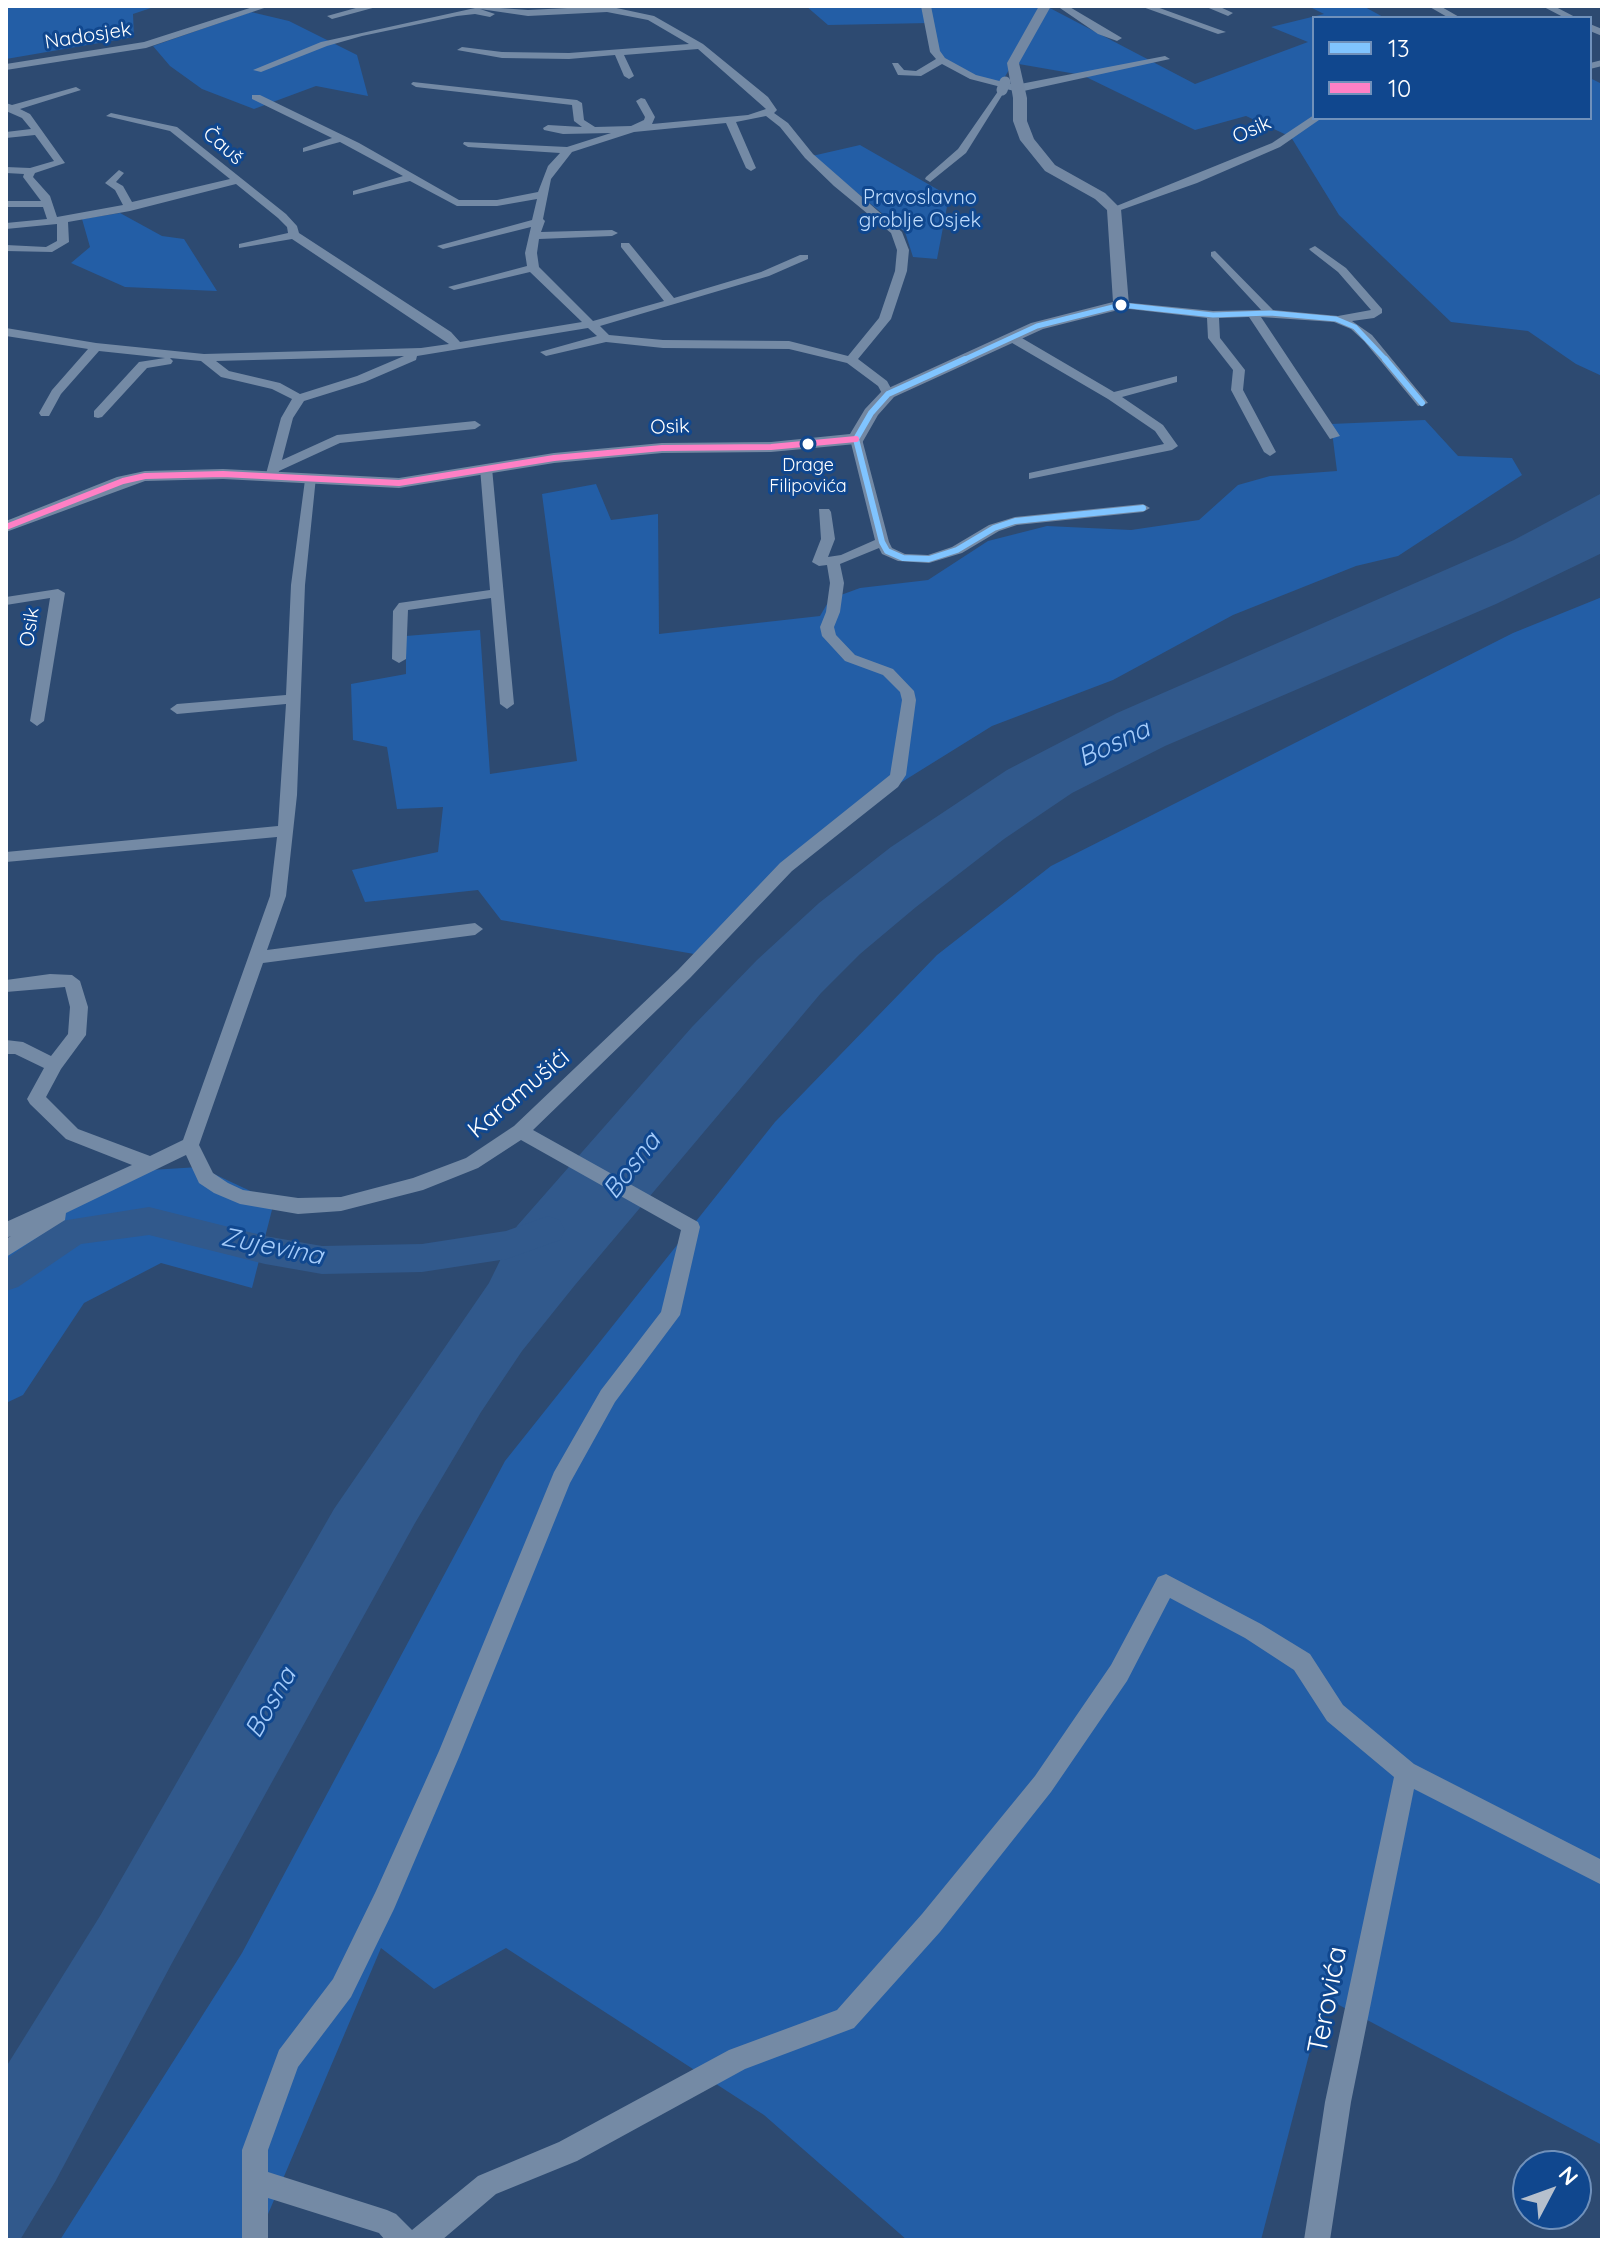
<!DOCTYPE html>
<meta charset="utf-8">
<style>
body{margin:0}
#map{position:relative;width:1608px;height:2246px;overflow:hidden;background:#2d4a71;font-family:Quicksand,sans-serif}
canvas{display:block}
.frame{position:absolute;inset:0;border:8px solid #fff;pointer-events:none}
.legend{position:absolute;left:1312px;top:16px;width:280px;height:104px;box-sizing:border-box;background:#10478e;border:2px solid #7091bb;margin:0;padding:10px 14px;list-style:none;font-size:24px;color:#fff}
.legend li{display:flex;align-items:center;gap:16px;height:40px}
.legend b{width:40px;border:2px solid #7091bb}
.north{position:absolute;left:1512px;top:2150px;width:80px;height:80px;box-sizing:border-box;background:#10478e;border:2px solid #7091bb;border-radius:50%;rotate:49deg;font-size:22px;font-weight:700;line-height:32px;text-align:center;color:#fff}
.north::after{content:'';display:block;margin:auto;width:28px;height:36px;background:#b6c0cd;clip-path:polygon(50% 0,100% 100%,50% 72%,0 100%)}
</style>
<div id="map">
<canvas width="1608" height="2246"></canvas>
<div class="frame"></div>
<ul class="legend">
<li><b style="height:10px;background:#80c4ff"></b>13</li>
<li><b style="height:10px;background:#ff80c5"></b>10</li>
</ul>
<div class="north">N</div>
</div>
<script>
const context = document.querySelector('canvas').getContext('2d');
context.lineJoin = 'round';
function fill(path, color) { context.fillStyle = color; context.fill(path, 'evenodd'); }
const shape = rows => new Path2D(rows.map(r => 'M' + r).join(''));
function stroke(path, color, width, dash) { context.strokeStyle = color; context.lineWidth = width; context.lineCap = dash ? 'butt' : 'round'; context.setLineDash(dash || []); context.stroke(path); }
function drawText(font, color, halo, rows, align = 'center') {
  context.font = font + ' Quicksand,sans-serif'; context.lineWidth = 6; context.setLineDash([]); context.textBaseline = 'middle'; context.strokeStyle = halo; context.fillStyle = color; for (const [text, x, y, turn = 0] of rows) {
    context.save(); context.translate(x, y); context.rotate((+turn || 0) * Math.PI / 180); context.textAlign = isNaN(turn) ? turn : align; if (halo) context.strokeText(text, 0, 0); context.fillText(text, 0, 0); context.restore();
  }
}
const green = shape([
 [6,6,157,6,133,14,134,37,6,59],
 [806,6,1046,6,1195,84,1308,42,1271,27,1324,14,1308,6,1363,6,1385,18,1314,18,1314,118,1590,118,1590,78,1602,84,1602,376,1576,364,1528,331,1451,322,1339,215,1291,137,1246,116,1195,130,1082,75,1013,63,1000,85,973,77,942,60,930,23,828,25],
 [251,12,289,21,357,55,368,96,316,86,254,109,202,89,170,66,153,46],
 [860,145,949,196,937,259,913,257,905,232,812,156],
 [120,213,162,236,184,239,217,291,125,287,71,263,90,247,82,219],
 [1425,420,1458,456,1512,458,1522,475,1398,556,1356,566,1233,615,1113,680,992,726,897,785,779,868,694,954,501,920,478,890,365,902,352,870,438,852,443,807,397,809,387,747,353,740,351,684,406,674,406,636,480,630,490,774,577,761,542,494,596,484,611,520,658,514,659,634,820,616,830,599,860,588,928,580,988,541,1047,526,1131,530,1199,520,1238,485,1270,476,1337,471,1331,424],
 [1602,597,1602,2145,1324,1997,1261,2240,907,2240,764,2115,506,1948,434,1989,381,1948,257,2240,60,2240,242,1953,505,1461,775,1122,937,955,1051,866,1513,633],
 [199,1167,274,1202,252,1288,161,1263,84,1303,23,1395,6,1403,6,1251,63,1200,135,1171]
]);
const water = shape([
 [1602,493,1602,553,1496,604,1165,746,1072,793,1004,839,916,907,860,954,821,993,575,1285,522,1351,481,1412,415,1523,172,1963,55,2182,20,2240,6,2240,6,2067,100,1916,334,1509,489,1283,517,1226,692,1027,757,960,819,903,891,847,1007,770,1117,713,1514,540]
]);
const river = shape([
 [149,1207,265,1236,322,1246,422,1244,506,1231,548,1216,560,1220,565,1230,560,1240,507,1259,422,1272,322,1274,265,1264,149,1235,81,1244,18,1287,6,1291,6,1259,61,1221,149,1207]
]);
const minor = shape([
 [256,6,270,6,146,48,6,70,6,64,144,42,256,6],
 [363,6,380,6,332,19,327,16,363,6],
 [472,6,528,10,607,6,654,16,703,44,768,97,777,110,774,113,788,123,813,154,902,232,909,250,907,271,891,319,858,359,887,381,894,394,892,397,884,397,878,386,847,363,789,349,663,348,606,342,546,356,540,352,597,336,588,328,417,356,416,360,365,382,304,401,293,418,282,460,337,435,475,421,481,425,475,429,340,443,279,471,277,477,272,478,266,474,281,418,292,399,272,389,221,377,201,361,170,358,173,361,171,364,147,368,102,417,98,418,94,417,94,411,139,362,165,358,99,351,61,394,49,416,41,416,39,413,52,390,88,349,6,336,6,328,96,343,204,354,421,348,449,344,292,239,239,248,239,244,288,233,287,227,278,218,236,184,130,211,68,222,69,242,52,252,6,251,6,245,46,247,57,241,57,224,6,229,6,223,47,219,43,207,6,207,6,201,41,201,23,177,24,174,6,173,6,167,30,168,54,161,35,135,6,138,6,132,31,129,22,118,6,111,6,103,12,105,76,87,81,90,20,109,30,114,65,163,35,173,33,177,50,196,57,217,123,205,115,190,105,183,119,170,124,173,116,182,123,186,132,202,230,179,170,131,106,116,111,113,177,127,286,214,297,226,299,233,451,332,460,342,582,322,530,272,454,290,448,287,527,266,525,253,531,227,443,249,437,246,532,220,537,199,497,206,457,206,410,181,353,195,353,191,403,176,340,142,303,152,303,148,332,138,252,99,252,95,260,95,359,143,459,200,497,200,538,192,548,166,560,153,468,147,463,144,464,142,567,147,611,133,563,134,544,130,543,128,548,125,582,127,574,121,572,105,416,87,411,84,413,82,577,100,582,103,584,120,595,127,631,126,644,120,645,117,636,101,641,98,645,99,655,117,652,124,748,115,766,109,698,49,624,55,634,76,629,79,624,76,615,55,569,59,502,58,457,50,462,47,502,52,569,53,689,44,648,20,607,12,528,16,480,9,495,14,490,17,475,14,457,16,362,36,327,46,261,72,253,70,321,42,475,8,472,6],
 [766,116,780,127,805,158,834,186,891,233,897,250,895,271,879,318,848,356,789,341,663,340,609,335,600,326,769,276,808,259,808,255,800,255,761,272,674,298,629,243,621,243,621,247,664,301,593,321,539,267,537,253,539,239,612,236,618,233,612,230,541,232,545,221,543,219,551,179,572,152,634,132,726,123,746,168,751,171,756,168,736,122,766,116],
 [404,356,357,376,300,394,280,383,229,371,216,361,404,356],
 [921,6,931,6,940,51,945,58,976,75,1015,85,1165,56,1170,59,1019,92,1006,89,966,153,930,182,925,179,926,177,958,149,1001,87,970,79,942,64,921,76,898,75,892,63,898,63,904,70,916,71,936,59,930,52,921,6],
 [1057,6,1068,6,1122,38,1117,41,1098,34,1057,6],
 [1140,6,1154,6,1226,32,1218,34,1140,6],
 [1204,6,1218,6,1233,13,1228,16,1204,6],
 [1428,6,1440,6,1461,18,1449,18,1428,6],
 [1542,6,1554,6,1577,18,1565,18,1542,6],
 [1590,24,1602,29,1602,36,1590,31,1590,24],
 [1602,60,1602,66,1590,69,1590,63,1602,60],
 [1314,115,1314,118,1320,118,1319,120,1280,147,1197,183,1118,211,1109,209,1272,143,1314,115],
 [1315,246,1346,268,1382,309,1382,313,1374,318,1352,321,1372,335,1428,403,1418,406,1364,341,1351,329,1334,322,1261,317,1340,436,1330,439,1249,317,1219,318,1220,338,1245,370,1243,390,1276,452,1270,456,1264,452,1231,390,1233,370,1208,338,1207,318,1121,308,1115,305,1121,302,1213,311,1261,310,1211,256,1211,252,1215,251,1273,310,1338,316,1371,310,1338,272,1311,251,1309,249,1315,246],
 [1007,334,1015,334,1114,392,1177,376,1177,382,1122,397,1163,425,1178,446,1172,450,1029,479,1029,473,1164,444,1155,431,1108,399,1007,340,1007,334],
 [852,436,862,439,889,542,892,548,905,554,928,555,952,547,989,525,1015,517,1143,504,1150,508,1143,512,1017,525,999,531,962,553,929,563,898,561,882,554,879,548,840,564,844,583,840,612,834,627,836,635,855,655,893,669,914,691,916,700,906,775,898,787,792,871,690,978,533,1130,698,1222,700,1227,680,1315,615,1402,570,1483,459,1757,394,1909,351,1997,298,2067,268,2150,268,2172,387,2210,396,2214,412,2230,478,2176,559,2142,729,2050,837,2010,922,1914,1035,1776,1111,1665,1158,1577,1166,1574,1261,1624,1310,1654,1343,1705,1414,1764,1602,1860,1602,1885,1414,1789,1351,2102,1330,2240,1304,2240,1325,2102,1394,1777,1327,1721,1294,1670,1245,1638,1170,1598,1127,1681,1051,1792,940,1932,854,2028,745,2069,577,2161,496,2194,442,2240,385,2240,379,2233,268,2198,268,2240,242,2240,242,2150,279,2050,333,1979,376,1891,439,1751,554,1472,601,1390,661,1312,681,1230,521,1140,478,1168,423,1190,341,1211,298,1214,240,1204,214,1193,199,1183,186,1155,66,1213,65,1220,6,1257,6,1239,11,1236,6,1238,6,1222,132,1165,66,1139,30,1104,27,1099,44,1068,15,1054,6,1054,6,1040,23,1042,51,1056,68,1034,70,1007,65,987,6,992,6,980,50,974,72,975,80,981,88,1007,86,1035,61,1069,46,1097,78,1129,150,1156,183,1140,270,896,277,837,6,862,6,852,278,826,286,704,177,714,170,709,177,704,286,695,291,585,305,480,316,477,305,585,297,795,286,896,267,950,475,923,483,929,475,935,263,963,199,1145,213,1173,228,1183,243,1190,298,1198,341,1197,413,1178,466,1158,514,1126,678,970,780,863,890,775,902,700,900,692,883,675,845,661,822,636,820,627,826,612,830,583,827,565,819,566,812,562,821,539,819,509,829,509,831,512,835,539,828,557,841,555,875,540,850,439,852,436],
 [486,464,492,468,514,704,507,709,500,704,491,598,408,610,406,659,399,663,392,659,393,611,399,603,490,590,480,468,486,464],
 [58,589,65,593,44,721,37,726,30,721,50,598,6,605,6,597,58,589]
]);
const major = shape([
 [1039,6,1051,6,1019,63,1027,98,1027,121,1034,139,1055,165,1105,193,1121,209,1129,305,1126,308,1043,329,894,397,878,415,862,443,856,444,771,452,662,453,554,463,399,488,223,479,145,481,6,532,6,521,117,477,145,471,223,469,399,478,554,453,662,443,771,442,850,434,865,409,882,391,1031,323,1113,302,1107,210,1095,199,1045,171,1020,140,1013,121,1013,98,1007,63,1039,6]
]);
const minorBridge = shape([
 [1002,90,1005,82]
]);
const bus1Far1 = shape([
 [961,361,1037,326,1121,305,1213,315,1270,313,1336,319,1355,327,1387,361]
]);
const bus1 = shape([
 [965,359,888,394,871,413,856,439,882,542,887,551,903,558,929,559,957,550,994,528,1015,521,1143,508],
 [1385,359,1422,403]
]);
const bus2 = shape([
 [6,527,123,481,145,476,223,474,399,483,554,458,662,448,771,447,856,439]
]);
const markers = [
 [1121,305,7,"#fff"],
 [808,444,7,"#fff"]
];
const farBusnames = [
 ["Drage",808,466],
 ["Filipovića",808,487]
];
const farStreetnames = [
 ["Nadosjek",88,36,-9],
 ["Osik",1252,130,-24],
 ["Čauš",223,146,41],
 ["Osik",670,427,-2],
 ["Osik",30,627,-81]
];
const farParknames = [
 ["Pravoslavno",920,198],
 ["groblje Osjek",920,221]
];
const streetNames = [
 ["Karamušići",519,1094,-40]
];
const waterNames = [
 ["Bosna",1114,744,-25],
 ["Bosna",632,1166,-52],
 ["Zujevina",272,1247,11],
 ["Bosna",271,1703,-60]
];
const nearStreetnames = [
 ["Terovića",1328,2000,-79]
];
fill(green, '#235ea6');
fill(water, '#31598c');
fill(river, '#31598c');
fill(minor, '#748aa5');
fill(major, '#7388a3');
stroke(minorBridge, '#748aa5', 11);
stroke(bus1Far1, '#80c4ff', 5);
stroke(bus1, '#80c4ff', 6);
stroke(bus2, '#ff80c5', 6);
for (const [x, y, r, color] of markers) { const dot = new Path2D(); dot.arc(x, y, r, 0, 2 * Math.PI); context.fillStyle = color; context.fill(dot); stroke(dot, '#10478e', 3); }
drawText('18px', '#fff', '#10478e', farBusnames);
drawText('20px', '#fff', '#10478e', farStreetnames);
drawText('20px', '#bfdcfd', '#10478e', farParknames);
drawText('24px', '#fff', '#10478e', streetNames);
drawText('italic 26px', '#a4cbfa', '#10478e', waterNames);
drawText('28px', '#fff', '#10478e', nearStreetnames);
</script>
